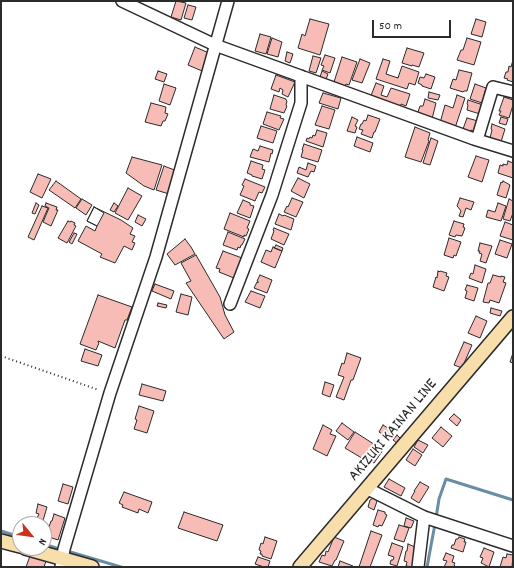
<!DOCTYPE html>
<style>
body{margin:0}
#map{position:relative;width:514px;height:568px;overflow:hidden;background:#fff;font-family:Dekko,sans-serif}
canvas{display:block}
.frame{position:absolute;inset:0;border:2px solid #2b2b2b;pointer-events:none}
.north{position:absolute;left:12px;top:516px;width:40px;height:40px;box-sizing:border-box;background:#fff;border:1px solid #aaa;border-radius:50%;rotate:119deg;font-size:11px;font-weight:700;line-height:16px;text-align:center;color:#2b2b2b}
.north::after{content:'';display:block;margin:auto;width:14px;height:18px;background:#c8321e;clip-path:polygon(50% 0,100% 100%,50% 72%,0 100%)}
.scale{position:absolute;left:372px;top:20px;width:79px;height:18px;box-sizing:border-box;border:2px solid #2b2b2b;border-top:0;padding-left:5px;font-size:12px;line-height:14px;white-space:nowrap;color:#2b2b2b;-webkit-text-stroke:3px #fff;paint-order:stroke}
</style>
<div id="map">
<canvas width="514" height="568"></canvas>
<div class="frame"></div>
<div class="north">N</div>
<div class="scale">50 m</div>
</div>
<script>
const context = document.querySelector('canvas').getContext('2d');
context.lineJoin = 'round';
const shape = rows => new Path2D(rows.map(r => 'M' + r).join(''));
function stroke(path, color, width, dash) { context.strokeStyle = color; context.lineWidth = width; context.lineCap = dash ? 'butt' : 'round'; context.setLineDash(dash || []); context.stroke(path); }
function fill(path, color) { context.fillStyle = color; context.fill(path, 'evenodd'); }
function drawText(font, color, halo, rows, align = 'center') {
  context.font = font + ' Dekko,sans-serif'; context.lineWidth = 3.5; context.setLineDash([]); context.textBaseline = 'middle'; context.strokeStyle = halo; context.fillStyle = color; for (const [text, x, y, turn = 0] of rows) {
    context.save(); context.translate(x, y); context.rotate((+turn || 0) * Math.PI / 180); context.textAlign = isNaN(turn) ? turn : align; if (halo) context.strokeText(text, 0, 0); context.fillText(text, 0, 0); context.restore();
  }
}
const stream = shape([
 [436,518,439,499,446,479,513,500],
 [1,531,20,537],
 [44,544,62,550],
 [67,551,121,567],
 [427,567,435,524]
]);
const building = shape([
 [176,1,186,3,181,20,171,17,176,1],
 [188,5,196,7,192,20,184,18,188,5],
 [310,19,329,24,320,55,298,48,302,34,305,36,310,19],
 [476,19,486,22,482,37,471,34,476,19],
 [260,34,271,37,266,54,255,51,260,34],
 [272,38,282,42,278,57,267,54,272,38],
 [467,38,481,42,474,65,457,60,461,50,463,50,467,38],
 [195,47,209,53,202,71,188,65,195,47],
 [407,48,424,53,419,67,412,65,412,66,402,63,407,48],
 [287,52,293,54,290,63,285,61,287,52],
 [325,55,335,58,330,73,322,70,324,66,321,65,325,55],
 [313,56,321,58,316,73,309,71,313,56],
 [342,57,357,62,349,85,346,84,345,86,334,82,342,57],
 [360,59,370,63,362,83,352,80,360,59],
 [383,59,390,61,386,74,398,78,402,66,419,72,415,85,409,83,407,89,376,79,383,59],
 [513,60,513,82,507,80,508,79,504,78,506,72,508,72,509,66,511,67,513,60],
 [459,70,472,73,467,91,464,91,463,92,450,88,453,79,456,80,459,70],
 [158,71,167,74,164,82,155,79,158,71],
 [322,71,328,74,325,82,319,80,322,71],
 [426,74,435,77,431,89,422,86,422,85,418,83,420,77,424,78,426,74],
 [276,75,295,82,288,97,282,94,283,90,280,88,279,92,271,89,276,75],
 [376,83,384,86,381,95,387,97,391,88,410,94,406,106,401,104,400,108,370,98,376,83],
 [164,84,176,88,170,105,159,101,164,84],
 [475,84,486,88,482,103,470,99,475,84],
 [429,92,440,95,438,100,428,98,429,92],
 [323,93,341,98,338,109,319,103,323,93],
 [274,95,286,99,286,100,287,101,286,105,287,106,284,113,270,109,274,95],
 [457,95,465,98,455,128,440,123,445,105,453,108,457,95],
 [504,97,513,100,513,105,509,118,499,115,501,111,499,111,504,97],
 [425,99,436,103,432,119,417,115,420,106,423,106,425,99],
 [468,100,483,105,480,114,467,110,468,105,467,104,468,100],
 [151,103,166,107,165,113,168,114,165,121,163,121,161,126,145,122,151,103],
 [322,106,335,110,329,129,315,125,322,106],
 [267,112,281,116,280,118,284,119,279,130,263,124,267,112],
 [368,115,380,119,375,132,374,132,372,138,361,134,363,130,359,129,361,124,362,124,364,120,366,121,368,115],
 [352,117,358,120,355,126,357,127,355,133,347,131,352,117],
 [501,117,508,119,506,125,499,123,501,117],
 [467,118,478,121,474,132,471,130,470,132,463,129,467,118],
 [492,124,505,129,501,142,490,138,492,130,491,129,492,124],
 [261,126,277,131,273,143,257,138,261,126],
 [415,127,430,133,428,140,429,141,421,162,405,157,415,127],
 [317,130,327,133,323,147,306,141,307,138,309,139,310,137,312,138,313,135,315,136,317,130],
 [357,137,373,143,370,152,354,146,357,137],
 [431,138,438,141,430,165,423,163,431,138],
 [304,144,322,150,318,162,301,157,303,150,302,150,304,144],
 [260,146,273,150,272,154,271,153,269,162,250,157,253,149,258,151,260,146],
 [476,156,489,160,482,182,468,177,476,156],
 [132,157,162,165,154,190,144,186,126,173,132,157],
 [251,161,263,165,262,169,265,170,262,179,252,176,252,175,247,173,251,161],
 [508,161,513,163,513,178,498,173,500,165,503,166,503,164,507,165,508,161],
 [308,163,316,166,314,172,311,171,308,177,297,173,299,167,306,170,308,163],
 [164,166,177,171,169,194,156,190,164,166],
 [38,174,51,179,42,198,30,192,38,174],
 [298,178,310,184,304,198,291,191,298,178],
 [245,179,265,187,262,193,259,192,255,201,240,195,244,186,242,185,245,179],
 [56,181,81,199,75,208,49,190,56,181],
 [503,181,510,185,506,198,497,195,501,182,502,183,503,181],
 [128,188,142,196,128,220,115,213,128,188],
 [292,198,303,202,296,217,284,212,287,206,288,207,292,198],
 [460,198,474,202,471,210,466,208,463,217,459,216,461,211,458,207,457,206,460,198],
 [82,199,92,205,86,215,76,208,82,199],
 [509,199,513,201,513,213,510,221,503,219,509,199],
 [243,200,250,203,250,205,254,206,250,218,237,213,243,200],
 [36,203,39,205,35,214,32,213,36,203],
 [46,203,57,207,56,210,58,210,51,226,43,222,49,208,45,206,46,203],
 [114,203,118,206,114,212,110,210,114,203],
 [498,203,506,206,501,221,486,217,488,210,495,212,498,203],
 [42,206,48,208,34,240,28,237,42,206],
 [94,207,104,213,97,226,87,221,94,207],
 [94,207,121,220,133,228,130,234,135,236,132,242,135,243,132,250,124,246,115,263,100,257,102,254,78,241,86,226,95,231,97,226,87,221,94,207],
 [230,213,250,221,247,228,249,229,246,236,244,235,244,237,224,229,230,213],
 [279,214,283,216,284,215,294,219,291,230,275,224,279,214],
 [138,215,146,219,142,226,135,222,138,215],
 [68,221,70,222,71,221,75,223,74,225,76,226,67,243,58,238,68,221],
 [454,221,464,224,463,227,465,228,462,236,456,235,455,237,449,235,454,221],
 [505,222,513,225,513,240,500,236,505,222],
 [274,228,289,234,284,245,271,239,274,231,273,230,274,228],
 [228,232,245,239,242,245,241,245,240,248,238,247,237,250,223,245,228,232],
 [74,233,77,234,72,244,69,242,74,233],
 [449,238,461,242,456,256,454,255,453,258,444,255,449,238],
 [185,239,191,247,195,254,175,265,167,254,185,239],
 [500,240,512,244,507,258,495,254,500,240],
 [480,243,492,246,486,263,480,261,482,254,479,253,480,251,478,251,480,243],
 [276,245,283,248,282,251,274,248,276,245],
 [273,247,282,251,275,268,261,262,266,250,271,252,273,247],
 [223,251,242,258,234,278,219,272,220,269,216,268,223,251],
 [196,255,220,297,225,315,234,332,224,339,186,283,191,281,181,263,196,255],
 [475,265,486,269,482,283,469,278,471,273,473,274,475,265],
 [438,271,439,272,440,271,447,273,446,276,449,277,444,291,433,287,436,277,437,278,438,271],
 [260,275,272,280,267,293,254,288,257,282,258,283,258,281,257,281,260,275],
 [493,275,501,277,501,276,505,277,503,282,506,283,499,303,490,300,489,303,483,302,488,283,490,283,493,275],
 [155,284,174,291,171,299,152,291,155,284],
 [467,285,478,288,474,301,465,298,467,291,465,290,467,285],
 [251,291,265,296,260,308,245,302,251,291],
 [181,294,192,297,188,315,176,312,181,294],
 [98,295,132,307,127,320,125,320,115,348,98,341,98,342,99,343,96,350,80,344,98,295],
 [158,303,167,305,166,308,157,306,158,303],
 [491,308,502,311,500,316,490,313,491,308],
 [476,316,487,321,480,338,468,333,476,316],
 [464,342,472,345,462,368,454,365,464,342],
 [85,349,102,355,98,366,81,361,85,349],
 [347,353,361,358,353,380,351,380,344,400,336,397,344,377,338,375,342,363,344,364,347,353],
 [513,353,513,363,510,362,513,353],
 [325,382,334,385,330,397,322,394,325,382],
 [142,384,166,391,163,401,139,395,142,384],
 [139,406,154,411,147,433,134,429,137,420,135,419,139,406],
 [454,414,461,420,457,426,449,419,454,414],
 [342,423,354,432,348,440,336,431,342,423],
 [323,425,332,430,330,434,336,436,327,456,313,449,323,425],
 [383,425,391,430,387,437,379,432,383,425],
 [441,427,452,436,443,447,432,438,441,427],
 [355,432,383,450,374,463,366,458,365,460,345,448,355,432],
 [397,435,402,440,398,444,393,440,397,435],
 [418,440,428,445,423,453,414,447,418,440],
 [413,449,422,455,415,466,406,460,413,449],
 [389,479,405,488,401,496,384,487,389,479],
 [420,482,429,487,419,503,411,498,415,491,414,491,420,482],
 [63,484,73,487,68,504,58,501,63,484],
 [124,492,152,502,148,513,139,509,138,513,122,507,123,505,119,503,124,492],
 [375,497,378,498,374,510,368,507,370,500,375,497],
 [38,504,47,507,42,524,32,523,34,517,37,518,39,514,36,513,38,504],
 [378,510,385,512,385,514,387,515,382,526,379,525,378,527,373,525,378,510],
 [184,512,223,525,217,541,178,528,184,512],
 [54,514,65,518,58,540,46,536,51,521,52,521,54,514],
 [406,518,414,521,411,528,404,526,406,518],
 [399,525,409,528,404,542,394,539,399,525],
 [371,531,382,535,370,567,359,567,371,531],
 [265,537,277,541,271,559,262,556,262,554,260,554,261,551,259,550,261,543,263,544,265,537],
 [334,537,344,541,336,560,335,560,332,566,319,562,322,555,325,556,326,551,328,552,334,537],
 [459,537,465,539,464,542,466,542,463,552,451,548,452,545,454,545,456,539,458,539,459,537],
 [392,543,403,547,397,566,390,564,391,560,393,560,394,557,388,555,392,543],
 [408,544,415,547,413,567,406,566,407,562,404,561,406,551,407,551,408,544],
 [484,548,494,552,489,567,481,563,483,558,480,557,484,548],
 [446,553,454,556,452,562,455,563,454,565,455,566,455,567,444,567,447,561,443,560,446,553],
 [507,554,513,555,512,567,500,567,503,557,506,558,507,554],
 [30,556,46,561,44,567,26,567,30,556],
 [258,557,270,561,268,567,264,567,255,564,258,557],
 [340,561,353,566,353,567,338,567,340,561]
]);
const path = shape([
 [1,356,99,390]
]);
const minor = shape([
 [122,1,215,45,474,139,513,151],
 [477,140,493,87,513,92],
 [230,304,272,195,301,103,301,76],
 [368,489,424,517,513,546],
 [61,567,64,549,110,393,156,257,228,1],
 [418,567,424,517]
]);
const major = shape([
 [1,541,20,546],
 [25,548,92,567],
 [300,567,513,317]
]);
const streetNames = [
 ["AKIZUKI KAINAN LINE",394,431,-50]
];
stroke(stream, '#698da3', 3);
fill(building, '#f8bcb6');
stroke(building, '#2b2b2b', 1);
stroke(minor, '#2b2b2b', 14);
stroke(major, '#2b2b2b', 16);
stroke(path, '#2b2b2b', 2, [1, 3]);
stroke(minor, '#fff', 11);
stroke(major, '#f8deab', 13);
drawText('16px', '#2b2b2b', '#fff', streetNames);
</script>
